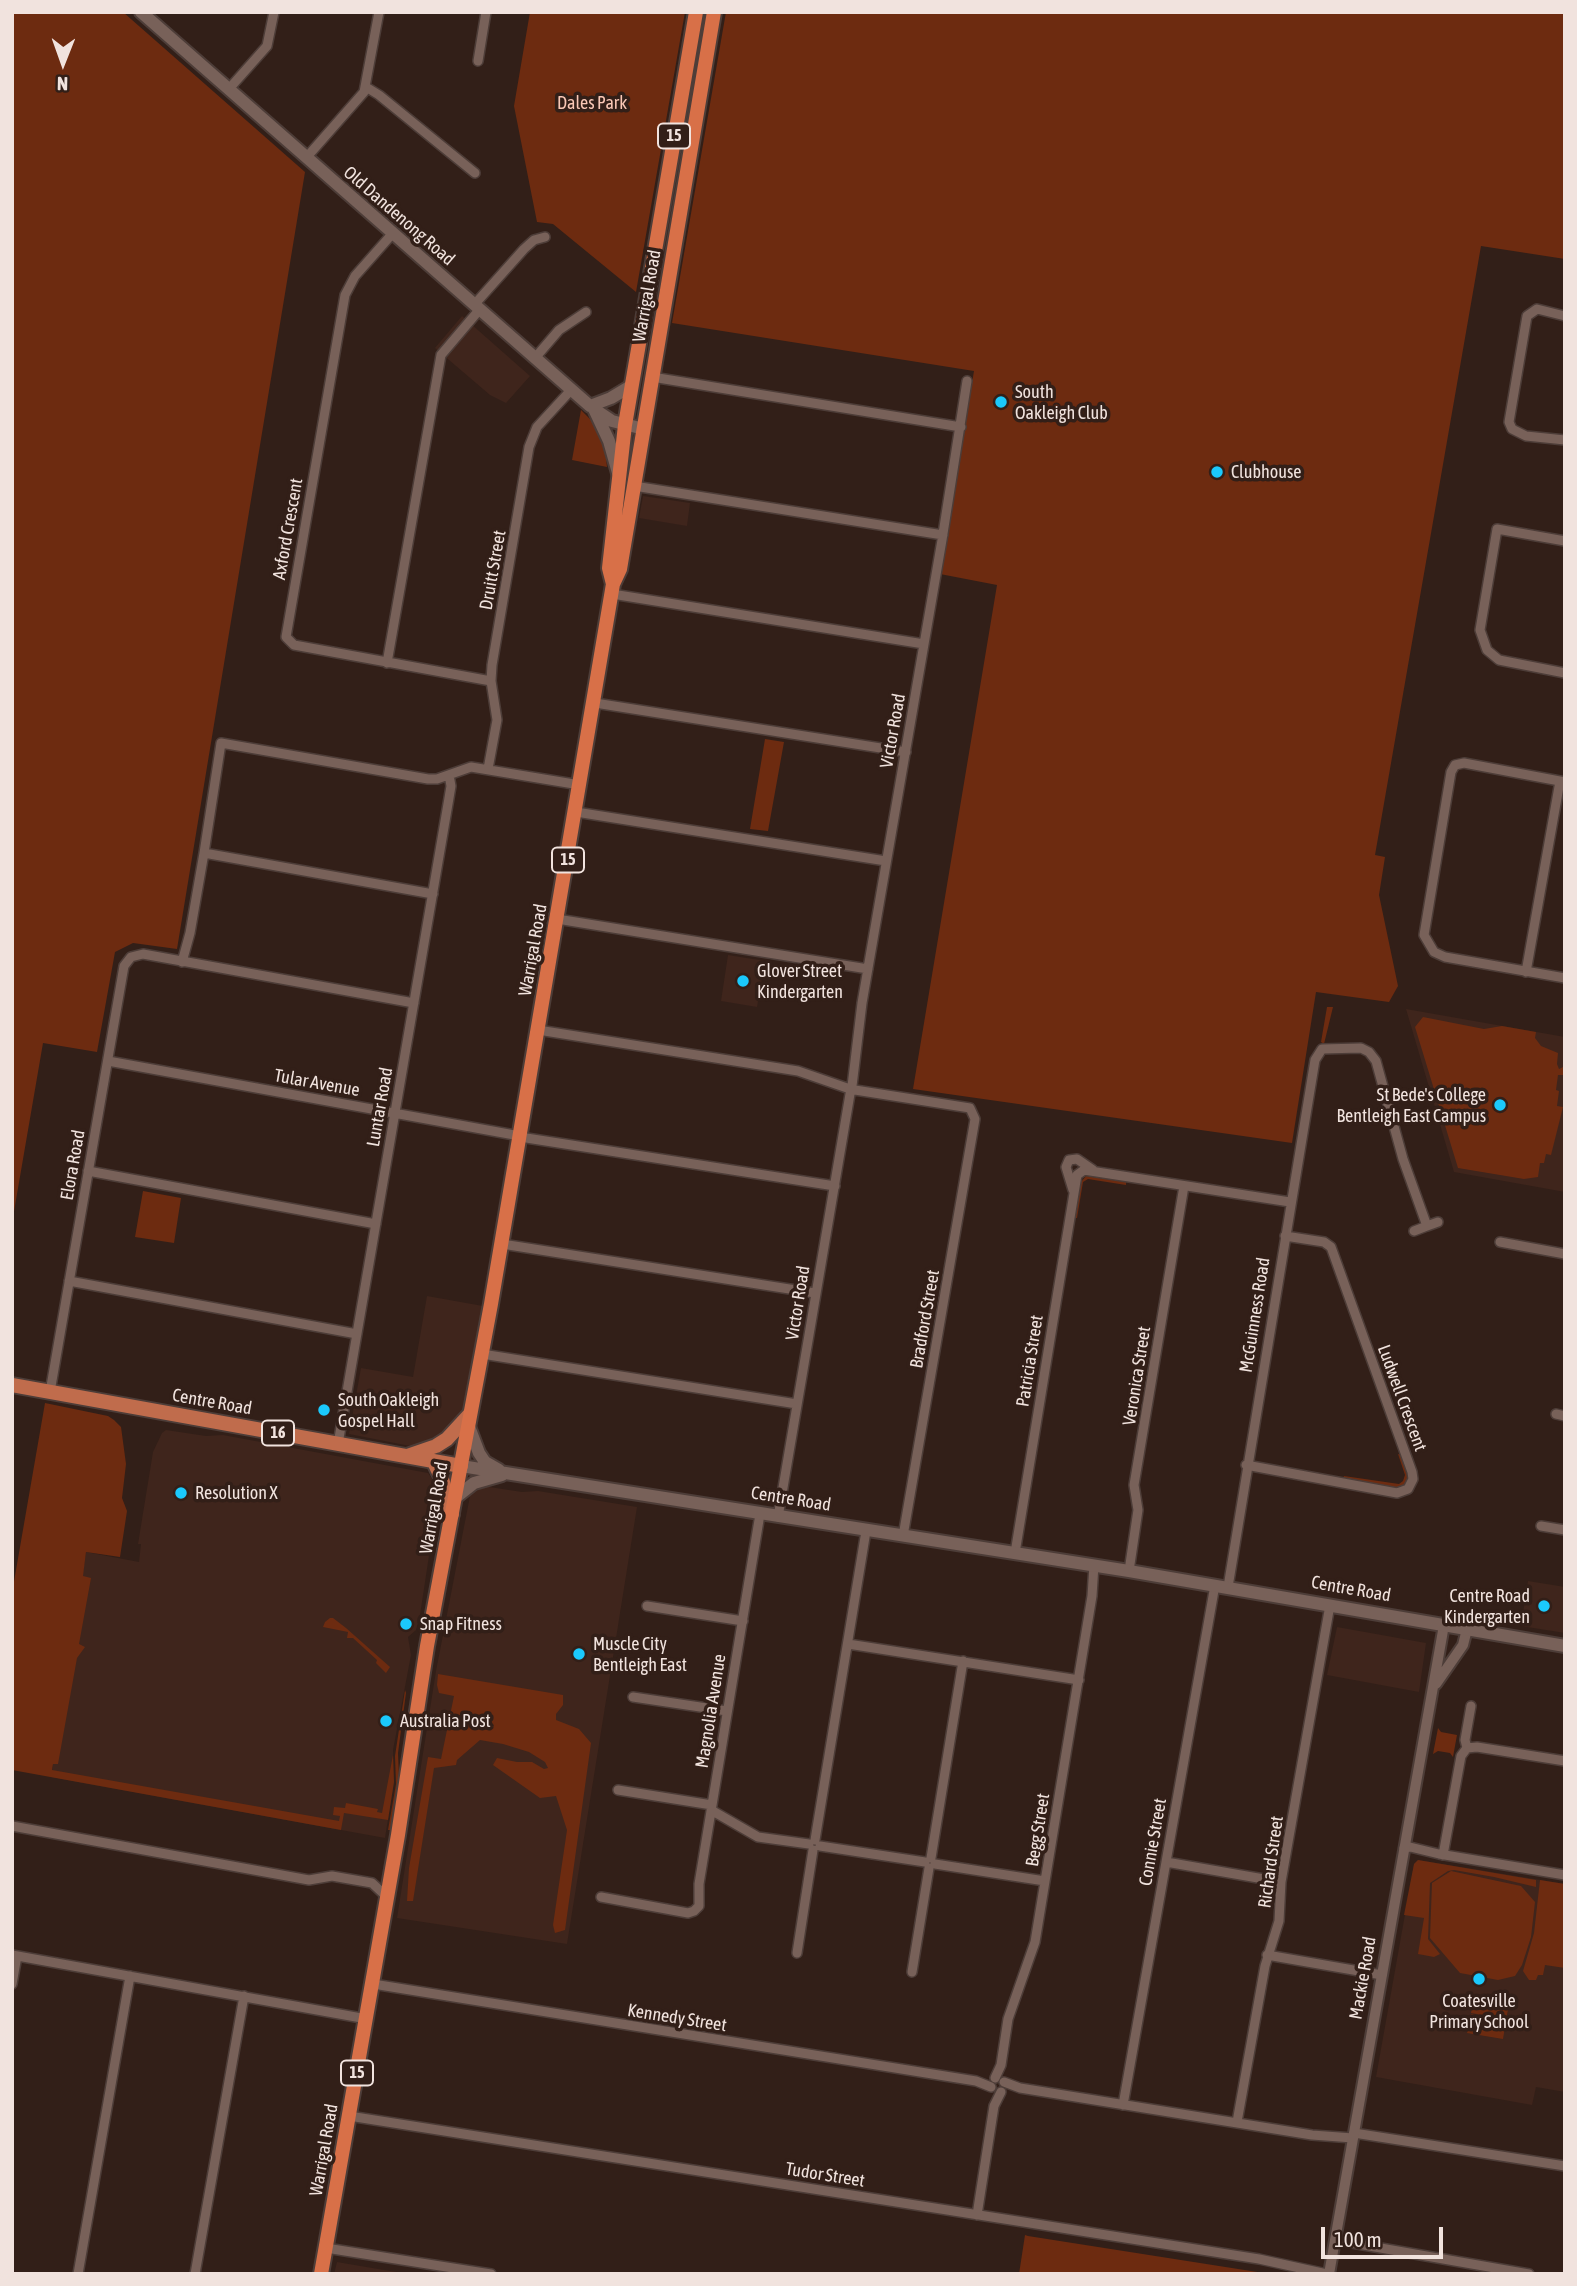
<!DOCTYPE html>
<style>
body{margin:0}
#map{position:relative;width:1577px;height:2286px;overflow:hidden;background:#321f18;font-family:"Asap Condensed",sans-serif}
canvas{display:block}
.frame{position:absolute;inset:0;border:14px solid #f1e3de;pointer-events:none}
.north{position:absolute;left:28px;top:28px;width:70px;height:70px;-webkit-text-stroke:5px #321f18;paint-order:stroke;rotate:181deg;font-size:19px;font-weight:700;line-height:28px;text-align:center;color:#f1e3de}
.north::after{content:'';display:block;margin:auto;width:24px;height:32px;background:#f1e3de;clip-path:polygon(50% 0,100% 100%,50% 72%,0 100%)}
.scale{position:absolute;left:1321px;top:2227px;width:122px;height:32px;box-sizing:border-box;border:4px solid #f1e3de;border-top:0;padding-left:9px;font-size:21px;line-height:24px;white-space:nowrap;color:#f1e3de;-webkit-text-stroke:5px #321f18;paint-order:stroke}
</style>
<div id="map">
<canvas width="1577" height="2286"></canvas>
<div class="frame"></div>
<div class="north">N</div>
<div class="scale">100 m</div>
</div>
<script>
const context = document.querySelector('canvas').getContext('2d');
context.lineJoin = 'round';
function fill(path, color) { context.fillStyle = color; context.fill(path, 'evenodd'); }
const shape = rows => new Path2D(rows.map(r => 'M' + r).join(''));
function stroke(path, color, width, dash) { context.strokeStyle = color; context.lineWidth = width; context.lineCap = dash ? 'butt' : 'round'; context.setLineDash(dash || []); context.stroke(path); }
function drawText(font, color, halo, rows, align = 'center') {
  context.font = font + ' "Asap Condensed",sans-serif'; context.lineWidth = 7; context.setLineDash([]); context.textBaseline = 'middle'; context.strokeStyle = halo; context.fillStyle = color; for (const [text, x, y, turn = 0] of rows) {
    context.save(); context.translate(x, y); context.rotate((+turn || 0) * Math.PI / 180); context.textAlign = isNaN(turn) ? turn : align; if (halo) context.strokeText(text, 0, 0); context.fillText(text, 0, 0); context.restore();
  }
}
const built = shape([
 [462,316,530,376,506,403,490,395,435,348],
 [643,496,690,503,687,526,639,518],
 [728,955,765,961,757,1007,721,1001],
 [1406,1009,1565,1037,1565,1192,1454,1172],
 [427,1296,483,1306,464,1416,457,1426,426,1444,410,1446,349,1434,361,1368,413,1377],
 [166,1430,206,1436,223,1435,239,1438,428,1473,436,1485,431,1519,432,1536,420,1615,416,1630,408,1637,411,1655,393,1750,394,1782,385,1838,51,1777,86,1552,139,1562,141,1544,138,1544,153,1452,162,1433],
 [483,1486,522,1492,538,1491,637,1507,567,1944,397,1918,436,1671,470,1496],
 [1528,1581,1565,1587,1565,1633,1521,1626],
 [1337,1627,1426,1643,1419,1692,1327,1675],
 [1418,1860,1565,1884,1565,2092,1536,2087,1532,2105,1376,2077,1414,1864],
 [337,2262,384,2270,409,2274,334,2274]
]);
const green = shape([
 [12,12,123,12,305,172,177,949,133,943,115,952,97,1052,43,1043,12,1223],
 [530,12,685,12,636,292,553,224,537,222,514,106],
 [726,12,1565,12,1565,259,1481,246,1375,855,1385,857,1379,895,1398,986,1389,1002,1316,992,1292,1143,913,1089,997,585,940,574,974,371,672,323],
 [581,410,593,422,605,448,607,467,572,460],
 [765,739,784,742,768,831,750,829],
 [1327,1007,1333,1007,1324,1044,1321,1042],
 [1423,1017,1484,1029,1502,1026,1536,1032,1535,1038,1541,1046,1558,1053,1557,1064,1559,1069,1565,1066,1565,1068,1563,1075,1558,1075,1556,1090,1559,1091,1557,1106,1563,1107,1551,1155,1546,1154,1544,1163,1540,1163,1538,1177,1524,1179,1458,1168,1415,1027],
 [1086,1176,1126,1182,1126,1185,1088,1179,1083,1182,1077,1218,1075,1218,1080,1183],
 [143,1191,181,1198,174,1243,135,1237],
 [45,1403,108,1416,114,1420,121,1427,126,1464,122,1498,127,1511,120,1557,86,1552,83,1576,91,1578,79,1644,85,1647,77,1658,58,1764,53,1764,52,1770,339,1821,340,1816,333,1815,334,1807,345,1808,346,1803,378,1809,377,1812,382,1813,393,1755,394,1782,388,1820,344,1813,341,1830,12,1770,12,1593],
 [1398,1454,1402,1455,1408,1474,1407,1482,1402,1486,1395,1488,1343,1478,1344,1476,1399,1484,1403,1481,1405,1475],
 [330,1618,333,1618,346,1628,390,1667,386,1673,376,1663,377,1660,353,1638,347,1638,348,1632,323,1627,325,1622],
 [438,1674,563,1695,563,1705,556,1714,556,1720,579,1729,591,1743,565,1930,555,1933,553,1925,567,1830,556,1796,540,1798,493,1765,497,1758,517,1762,532,1762,544,1769,548,1768,545,1762,529,1752,503,1744,480,1740,457,1760,456,1765,434,1768,413,1901,407,1901,409,1868,428,1757,441,1759,454,1696,439,1693,437,1685],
 [405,1690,406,1693,398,1753,399,1777,391,1830,388,1830,396,1784,395,1756],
 [1438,1728,1441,1732,1457,1735,1453,1757,1450,1753,1438,1751,1433,1754],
 [1418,1860,1536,1880,1536,1887,1494,1877,1454,1870,1448,1871,1430,1883,1428,1939,1440,1954,1434,1957,1418,1954,1424,1918,1404,1915,1414,1864],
 [1451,1871,1521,1886,1535,1902,1531,1937,1522,1965,1515,1976,1498,1980,1460,1973,1430,1938,1432,1883],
 [1540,1880,1565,1884,1565,1968,1545,1965,1543,1975,1538,1975,1536,1980,1529,1980,1523,1971,1534,1933],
 [1474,1994,1510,2001,1506,2019,1471,2013],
 [1471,2014,1506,2021,1503,2039,1467,2033],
 [1025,2235,1028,2236,1270,2274,1019,2274]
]);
const minor = shape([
 [478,61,486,12],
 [366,87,379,95,475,173],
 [228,90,267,46,274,12],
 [306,158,364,92,379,12],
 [393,233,355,276,345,295,286,637,294,645,491,681],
 [474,305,524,249,534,240,545,237],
 [1565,316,1537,309,1527,316,1509,422,1512,429,1526,436,1565,440],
 [535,358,559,330,586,312],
 [652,377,961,427],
 [634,486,943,535],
 [1565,541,1497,529,1480,630,1487,650,1499,660,1565,673],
 [612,594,924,644],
 [387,663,441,355,480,309],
 [595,703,906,752],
 [488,769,497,720,491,681,492,665,529,447,537,427,571,390],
 [1565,782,1464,763,1455,765,1451,772,1424,935,1434,952,1445,957,1565,978],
 [576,812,886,861],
 [204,853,433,894],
 [557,919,868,969],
 [182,962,190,933,204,853,221,743,428,779,437,779,471,767,580,785],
 [1526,972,1560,781],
 [538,1030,798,1071,847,1088],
 [108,1061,520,1136],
 [852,1086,862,1003,942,540,967,381],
 [855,1090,970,1108,975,1119,903,1536],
 [520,1137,835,1186],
 [88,1171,376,1224],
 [1073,1190,1066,1167,1069,1160,1077,1159,1093,1170],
 [1427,1226,1438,1222],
 [1500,1242,1565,1254],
 [502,1244,815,1293],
 [69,1281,357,1334],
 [482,1354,797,1404],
 [50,1392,124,966,131,957,143,954,414,1003],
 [1556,1414,1565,1416],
 [338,1444,449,798,451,786,449,775],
 [1246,1465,1397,1493,1408,1489,1413,1479,1412,1472,1331,1247,1324,1242,1285,1236],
 [778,1517,850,1094],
 [1541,1526,1565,1530],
 [1015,1553,1077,1175,1084,1170,1290,1202],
 [1129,1571,1138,1510,1134,1485,1184,1186],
 [1228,1587,1315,1060,1322,1049,1361,1048,1369,1052,1376,1061,1403,1159,1427,1226,1414,1231],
 [647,1606,743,1621],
 [848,1644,1079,1680],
 [633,1697,727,1711],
 [1467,1748,1477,1747,1565,1761],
 [618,1790,712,1805],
 [711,1810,758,1837,809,1844],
 [12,1826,309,1880,332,1876,372,1883,387,1897],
 [815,1840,866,1531],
 [820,1846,925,1862],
 [1404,1848,1410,1847,1439,1854,1565,1875],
 [1443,1855,1461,1756,1467,1748,1465,1740,1471,1706],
 [931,1858,963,1661],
 [1166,1862,1281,1882],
 [935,1864,1045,1881],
 [601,1897,688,1913,694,1911,699,1906,699,1884,760,1514],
 [797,1953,813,1850],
 [12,1955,367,2019],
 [1267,1955,1382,1975],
 [912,1972,929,1868],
 [12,1984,17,1956],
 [373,1984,976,2081,991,2087],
 [995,2078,1001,2065,1008,2019,1035,1942,1092,1596,1094,1565],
 [1004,2082,1020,2088,1312,2135,1353,2138],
 [1123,2105,1215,1585],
 [349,2116,1259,2259,1327,2274],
 [1237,2122,1265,1966,1279,1921,1281,1882,1330,1605],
 [1354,2133,1565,2166],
 [977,2215,994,2106,1001,2092],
 [1335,2240,1529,2274],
 [326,2248,491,2274],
 [78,2274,130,1976],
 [195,2274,244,1996]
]);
const tertiary = shape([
 [1436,1684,1463,1645,1467,1629],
 [1329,2274,1444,1625]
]);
const secondary = shape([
 [141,12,590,406,611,398,631,386],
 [594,409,609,441,618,473],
 [594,409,612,421,644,429],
 [468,1424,479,1453,485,1462,499,1470],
 [461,1466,1129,1571,1565,1646],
 [455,1498,474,1483,502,1475]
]);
const primary = shape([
 [12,1385,461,1466],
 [407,1456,436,1446,447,1439,470,1414],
 [434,1462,442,1479,452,1514]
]);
const trunk = shape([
 [613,584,609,568,625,425,696,12],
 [321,2274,398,1835,427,1646,491,1304,613,584,620,569,714,12]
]);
const markers = [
 [1001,402,7,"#1bc9fc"],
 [1217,472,7,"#1bc9fc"],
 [743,981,7,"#1bc9fc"],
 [1500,1105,7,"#1bc9fc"],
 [324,1410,7,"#1bc9fc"],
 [181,1493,7,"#1bc9fc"],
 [1544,1606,7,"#1bc9fc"],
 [406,1624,7,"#1bc9fc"],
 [579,1654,7,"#1bc9fc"],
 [386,1721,7,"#1bc9fc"],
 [1479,1979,7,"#1bc9fc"]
];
const shields = [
 [674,136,32],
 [568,860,32],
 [278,1433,32],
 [357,2073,32]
];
const shieldNames = [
 ["15",674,136],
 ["15",568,860],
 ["16",278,1433],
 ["15",357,2073]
];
const parkNames = [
 ["Dales Park",592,103]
];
const streetNames = [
 ["Old Dandenong Road",399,216,41],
 ["Warrigal Road",647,296,-80],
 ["Axford Crescent",288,529,-80],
 ["Druitt Street",493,570,-80],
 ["Victor Road",893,731,-80],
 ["Warrigal Road",533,950,-80],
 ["Tular Avenue",317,1083,10],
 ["Luntar Road",380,1107,-80],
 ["Elora Road",73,1165,-80],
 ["Victor Road",798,1303,-81],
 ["McGuinness Road",1255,1315,-81],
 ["Bradford Street",925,1319,-80],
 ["Patricia Street",1030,1361,-81],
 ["Veronica Street",1137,1376,-81],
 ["Ludwell Crescent",1402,1398,70],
 ["Centre Road",212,1402,10],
 ["Centre Road",791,1499,9],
 ["Warrigal Road",434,1508,-80],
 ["Centre Road",1351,1589,10],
 ["Magnolia Avenue",711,1711,-81],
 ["Begg Street",1038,1830,-81],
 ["Connie Street",1153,1842,-80],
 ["Richard Street",1271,1862,-82],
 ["Mackie Road",1363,1978,-80],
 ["Kennedy Street",677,2018,9],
 ["Warrigal Road",324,2150,-80],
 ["Tudor Street",825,2175,9]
];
const poiNames = [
 ["South",1015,392],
 ["Oakleigh Club",1015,413],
 ["Clubhouse",1231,472],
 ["Glover Street",757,971],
 ["Kindergarten",757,992],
 ["St Bede's College",1486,1095,"right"],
 ["Bentleigh East Campus",1486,1116,"right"],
 ["South Oakleigh",338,1400],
 ["Gospel Hall",338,1421],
 ["Resolution X",195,1493],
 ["Centre Road",1530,1596,"right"],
 ["Kindergarten",1530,1617,"right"],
 ["Snap Fitness",420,1624],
 ["Muscle City",593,1644],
 ["Bentleigh East",593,1665],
 ["Australia Post",400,1721],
 ["Coatesville",1479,2001,"center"],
 ["Primary School",1479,2022,"center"]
];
fill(built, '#3f251c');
fill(green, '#6d2b10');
stroke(minor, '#4d3d38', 12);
stroke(tertiary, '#4d3d38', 14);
stroke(secondary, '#4d3d38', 16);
stroke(primary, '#4d3d38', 18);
stroke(trunk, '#4d3d38', 18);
stroke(minor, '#786159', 9);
stroke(tertiary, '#786159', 10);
stroke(secondary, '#786159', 12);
stroke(primary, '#c06c4c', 14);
stroke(trunk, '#d87048', 14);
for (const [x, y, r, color] of markers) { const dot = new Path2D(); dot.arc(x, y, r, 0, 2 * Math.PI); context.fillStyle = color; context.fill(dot); stroke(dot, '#321f18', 2.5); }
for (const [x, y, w] of shields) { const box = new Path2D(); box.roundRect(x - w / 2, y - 12.5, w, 25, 5); context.fillStyle = '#321f18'; context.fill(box); stroke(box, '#f1e3de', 2); }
drawText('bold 16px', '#f1e3de', null, shieldNames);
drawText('18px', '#fac8b6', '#321f18', parkNames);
drawText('18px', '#f1e3de', '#321f18', streetNames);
drawText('18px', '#f1e3de', '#321f18', poiNames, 'left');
</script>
